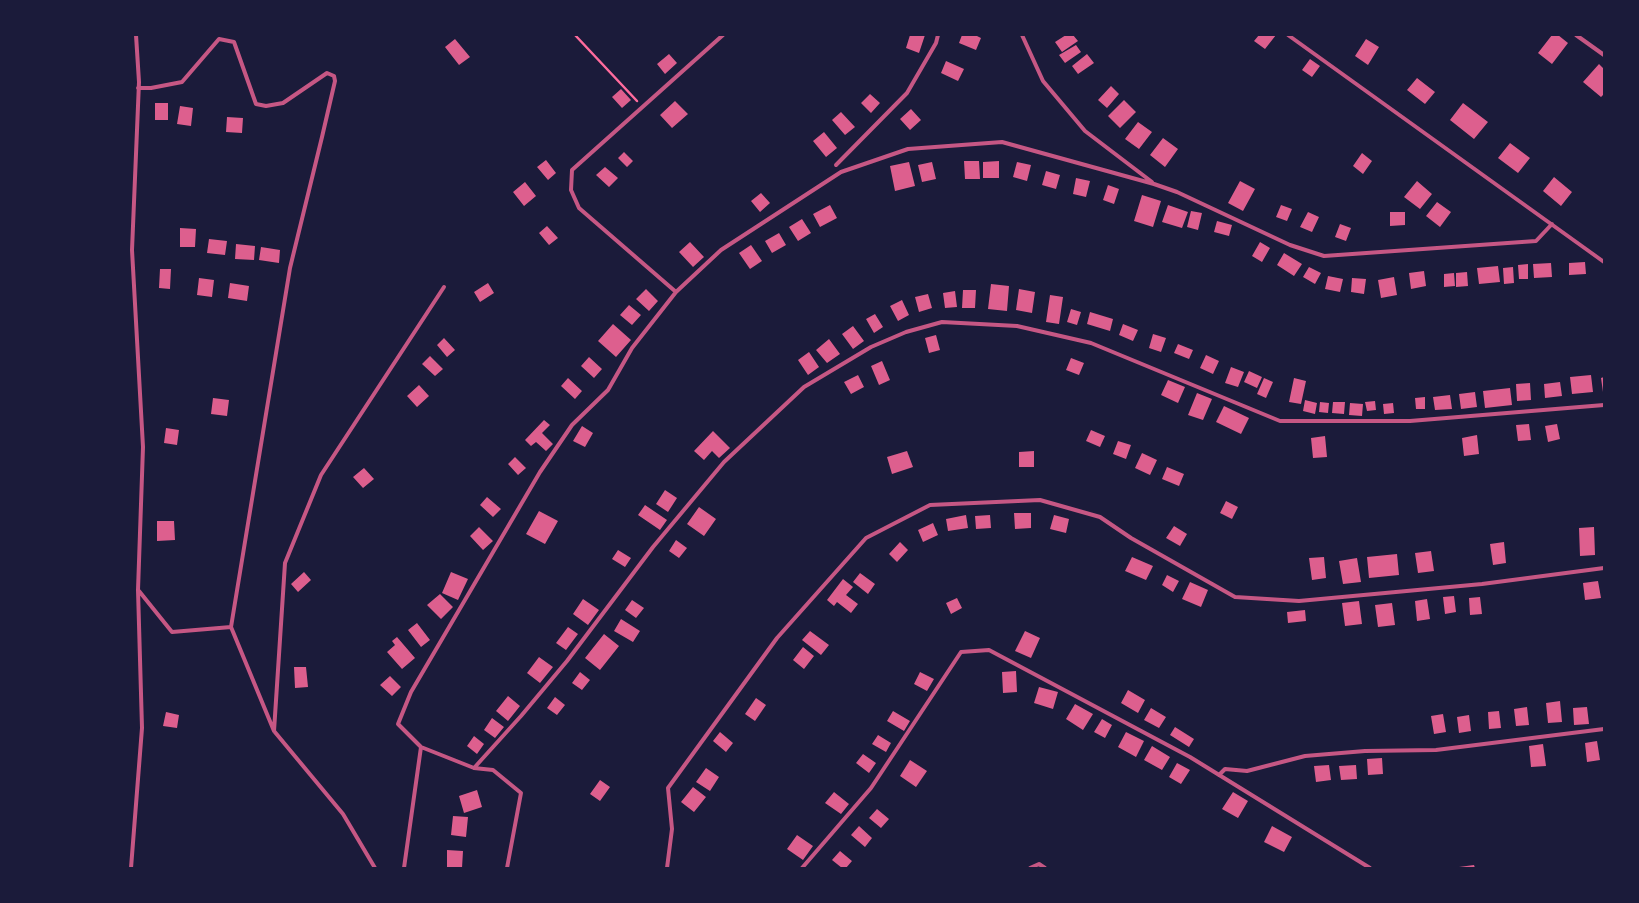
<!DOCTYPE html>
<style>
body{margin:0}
#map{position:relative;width:1639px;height:903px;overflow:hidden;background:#1b1b3a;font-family:Quicksand,sans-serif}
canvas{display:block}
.frame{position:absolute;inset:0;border:36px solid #1b1b3a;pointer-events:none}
</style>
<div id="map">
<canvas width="1639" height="903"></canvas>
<div class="frame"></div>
</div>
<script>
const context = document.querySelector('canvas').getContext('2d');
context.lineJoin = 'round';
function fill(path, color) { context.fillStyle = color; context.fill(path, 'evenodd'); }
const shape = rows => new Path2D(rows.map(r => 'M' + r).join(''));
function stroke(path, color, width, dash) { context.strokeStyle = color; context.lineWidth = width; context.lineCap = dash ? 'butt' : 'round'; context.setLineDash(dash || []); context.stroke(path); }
const building = shape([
 [910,35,925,35,919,53,906,48],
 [962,35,975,35,981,38,976,50,959,43],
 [1066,35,1073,35,1078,41,1062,52,1055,42],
 [1259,35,1276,35,1265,49,1254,41],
 [1552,35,1558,35,1568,43,1552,64,1538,53],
 [455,39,470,57,459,65,445,47],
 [1366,39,1379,47,1368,65,1355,56],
 [1076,45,1081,52,1065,63,1059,55],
 [669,54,677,63,665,74,657,64],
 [1087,54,1094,63,1078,74,1072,66],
 [1310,59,1320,66,1312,77,1302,70],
 [946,61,964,69,958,81,941,73],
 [1599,64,1604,69,1604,94,1601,97,1583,82],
 [1417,78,1435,92,1425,104,1407,90],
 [1111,86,1119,94,1107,108,1098,100],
 [621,89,631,100,622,108,612,97],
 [870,94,880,103,871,113,861,103],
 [1124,100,1136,112,1120,128,1108,116],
 [675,101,688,114,672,128,660,115],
 [155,103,168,103,168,120,155,120],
 [1463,103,1488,122,1474,139,1450,120],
 [180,106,193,108,191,126,177,124],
 [911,109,921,120,910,130,900,119],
 [841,112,855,127,845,135,832,120],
 [227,117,243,118,242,133,226,132],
 [1138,122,1152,132,1139,149,1125,139],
 [824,132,837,148,826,157,813,141],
 [1163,138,1178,149,1165,167,1150,155],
 [1510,143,1530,158,1518,173,1498,158],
 [624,152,633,161,627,167,618,158],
 [1362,153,1372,161,1363,174,1353,166],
 [546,160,556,173,548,180,537,167],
 [964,161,979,161,980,179,965,179],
 [999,161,999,178,983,178,983,162],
 [909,162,915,186,895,191,890,166],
 [932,162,936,179,922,182,918,165],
 [1017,162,1031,165,1027,181,1013,177],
 [605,167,618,178,609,187,596,175],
 [1046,171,1060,175,1056,189,1042,185],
 [1554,177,1572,192,1561,206,1543,191],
 [1076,178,1090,181,1086,197,1073,194],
 [1240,181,1255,189,1243,211,1228,203],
 [1417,181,1432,194,1420,209,1404,197],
 [525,182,536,196,524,206,513,192],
 [1108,185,1119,189,1114,204,1103,200],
 [761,193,770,203,760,212,751,201],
 [1142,195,1161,201,1153,227,1134,221],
 [1437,202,1451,212,1440,227,1426,216],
 [830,205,837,218,820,227,813,214],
 [1168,205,1188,212,1182,228,1162,222],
 [1281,205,1292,209,1287,221,1276,217],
 [1191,211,1202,213,1198,230,1187,227],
 [1308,212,1319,217,1312,232,1300,227],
 [1390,212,1405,212,1405,225,1390,226],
 [802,219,811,233,798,241,789,227],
 [1217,221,1232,225,1229,236,1214,232],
 [1340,224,1351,228,1346,241,1335,237],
 [547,226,558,238,549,245,539,233],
 [180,228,196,229,195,247,180,247],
 [779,233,786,245,772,253,765,241],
 [209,239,227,241,225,255,207,253],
 [690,242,704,257,693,267,679,252],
 [1260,242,1270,248,1262,262,1252,256],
 [236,244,255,246,254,260,235,259],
 [751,245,762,261,750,269,739,253],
 [261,247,280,250,279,263,259,260],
 [1284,253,1302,264,1294,276,1277,265],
 [1585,262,1586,274,1569,275,1569,263],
 [1551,263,1552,277,1534,278,1533,264],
 [1528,264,1528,279,1519,279,1518,265],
 [1498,266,1500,282,1479,284,1477,268],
 [1309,267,1321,273,1315,284,1303,277],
 [1513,267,1514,283,1504,284,1503,268],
 [160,269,171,269,170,289,159,288],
 [1424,271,1426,286,1411,289,1409,273],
 [1467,272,1468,286,1456,287,1456,273],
 [1454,273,1455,286,1444,287,1444,274],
 [1328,276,1343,279,1340,292,1325,289],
 [1394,277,1397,295,1381,298,1378,280],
 [199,278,214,280,212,297,197,295],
 [1352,278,1366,279,1364,294,1351,292],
 [230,283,249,286,247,301,228,298],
 [488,283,494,293,480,302,474,292],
 [991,284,1009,286,1007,311,988,309],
 [646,289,658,301,649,311,636,299],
 [1019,289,1035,292,1032,313,1016,310],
 [963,290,976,290,975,308,962,308],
 [955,291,957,307,945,308,943,293],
 [928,294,932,308,919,312,915,297],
 [1050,295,1063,297,1059,324,1046,322],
 [902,300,909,315,898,321,890,306],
 [629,305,641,315,632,325,620,315],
 [1071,309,1081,312,1077,325,1067,322],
 [1090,312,1113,319,1110,331,1087,324],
 [875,314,883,327,874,333,866,319],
 [613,324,631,340,616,357,598,341],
 [1123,324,1138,330,1133,341,1119,335],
 [853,326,864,341,853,349,842,334],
 [1153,334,1166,338,1161,352,1149,348],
 [936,335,940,350,929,353,925,338],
 [444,338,455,350,447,357,437,345],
 [829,339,840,354,827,363,816,350],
 [1178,344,1193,350,1189,359,1174,353],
 [809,352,819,367,808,375,798,360],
 [1206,355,1219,361,1213,374,1200,368],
 [430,356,443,369,435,376,422,364],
 [589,357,602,369,594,378,581,366],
 [1071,358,1084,363,1079,375,1066,370],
 [882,361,890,380,879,385,871,366],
 [1231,367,1244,372,1238,387,1225,383],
 [1249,371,1262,377,1257,388,1244,382],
 [858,375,864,387,851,394,844,382],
 [1591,375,1593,392,1572,394,1570,377],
 [1604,377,1604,392,1603,392,1601,378],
 [568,378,582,391,575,399,561,386],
 [1264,378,1273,382,1266,398,1257,394],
 [1294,378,1306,381,1301,404,1289,402],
 [1168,380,1185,387,1178,403,1161,395],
 [1560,382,1562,396,1545,398,1544,384],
 [1530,383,1531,400,1517,401,1516,384],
 [419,385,429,396,417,407,407,396],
 [1510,388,1512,405,1485,408,1483,391],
 [1475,392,1477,407,1461,409,1459,394],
 [1197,393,1212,399,1203,420,1188,415],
 [1450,395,1452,409,1435,410,1433,397],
 [1425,397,1425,409,1416,409,1415,398],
 [213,398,229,400,227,416,211,414],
 [1305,400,1317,403,1315,414,1303,411],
 [1375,401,1376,410,1367,411,1365,402],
 [1320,402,1329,403,1328,413,1319,412],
 [1333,402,1345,402,1344,414,1332,413],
 [1350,403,1363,404,1362,416,1349,415],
 [1393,403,1394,413,1384,414,1383,404],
 [1224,406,1249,418,1241,434,1216,422],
 [544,420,550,425,542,433,553,444,546,451,536,442,531,446,525,440],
 [1529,424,1531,440,1518,441,1516,425],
 [1557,424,1560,439,1548,442,1545,426],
 [582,426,593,433,585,447,573,441],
 [166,428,179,430,177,445,164,443],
 [1091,430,1105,436,1100,447,1086,441],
 [713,431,730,448,719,458,712,451,704,460,694,451],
 [1477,435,1479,454,1464,456,1462,438],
 [1325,436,1327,457,1313,458,1311,438],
 [1118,441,1131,445,1126,459,1113,454],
 [907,451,913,467,892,474,887,457],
 [1034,451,1034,467,1019,467,1019,452],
 [1142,453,1157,460,1150,475,1135,468],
 [515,457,526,468,518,475,508,464],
 [1167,467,1184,474,1179,486,1162,479],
 [364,468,374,479,363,488,353,477],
 [665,490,677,498,668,512,656,504],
 [487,497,501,509,493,517,480,505],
 [1226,501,1238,507,1232,519,1220,513],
 [645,505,667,520,660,530,638,515],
 [699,507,716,519,704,536,687,524],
 [539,511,558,521,545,544,526,534],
 [1014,513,1031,513,1031,528,1015,529],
 [966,515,968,528,948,531,946,519],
 [990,515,991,528,976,529,975,516],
 [1054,515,1069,519,1066,533,1050,529],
 [157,521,174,521,175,540,157,541],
 [933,523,938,535,923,542,918,530],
 [1174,526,1187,534,1180,546,1166,538],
 [479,527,493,541,483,550,470,536],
 [1594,527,1595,555,1580,556,1579,528],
 [676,540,687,548,679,558,669,551],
 [900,542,908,550,897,562,889,554],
 [1504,542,1506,563,1493,565,1490,544],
 [618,550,631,558,625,567,612,559],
 [1431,551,1434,571,1418,573,1415,553],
 [1397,554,1399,575,1369,578,1367,557],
 [1132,557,1153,566,1146,580,1125,571],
 [1324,557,1326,578,1312,580,1309,558],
 [1357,558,1361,582,1343,584,1339,561],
 [304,572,311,580,298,592,291,584],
 [451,572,468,579,458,600,442,593],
 [860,573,875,584,868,594,853,582],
 [1167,575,1179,581,1173,592,1162,585],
 [843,579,853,587,846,595,858,604,851,613,837,602,834,606,827,600],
 [1598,581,1601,598,1585,600,1583,583],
 [1190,582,1208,590,1201,607,1182,599],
 [440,594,453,607,441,619,427,605],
 [1454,596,1456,612,1445,614,1443,597],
 [1480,597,1482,614,1470,615,1469,598],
 [957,598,962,608,951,614,946,603],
 [583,599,599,610,588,625,573,614],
 [1427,599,1430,619,1417,621,1415,601],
 [632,600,644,608,636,618,625,610],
 [1359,601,1362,624,1345,626,1342,603],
 [1392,603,1395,625,1378,627,1375,605],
 [1305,610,1306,621,1288,623,1287,612],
 [621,619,640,631,633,642,614,631],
 [417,623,430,640,421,647,408,630],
 [568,627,578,634,566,650,556,643],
 [810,631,829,645,821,655,802,640],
 [1025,631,1040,638,1031,658,1015,651],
 [604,634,619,646,600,670,585,658],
 [397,637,415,658,402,669,387,652,395,645,392,641],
 [803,647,814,656,804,669,793,660],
 [539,657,553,667,540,683,527,673],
 [294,667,306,667,308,687,295,688],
 [1016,671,1017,692,1003,693,1002,672],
 [580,672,590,680,582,690,572,683],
 [920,672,934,679,927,691,914,684],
 [390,676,401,687,392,696,380,685],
 [1039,687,1058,692,1053,709,1034,703],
 [1128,690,1145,700,1138,713,1121,703],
 [508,696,520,706,508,721,496,711],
 [555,697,565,705,557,715,547,708],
 [756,698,766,705,755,721,745,714],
 [1560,701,1562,722,1548,723,1546,703],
 [1075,704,1093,714,1083,730,1066,719],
 [1527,707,1529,725,1516,726,1514,709],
 [1587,707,1589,724,1574,725,1573,708],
 [1151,708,1166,717,1159,728,1144,720],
 [893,711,910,721,904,731,887,721],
 [1499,711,1501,728,1489,729,1488,712],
 [166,712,179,715,177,728,163,726],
 [1443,714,1446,732,1434,734,1431,716],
 [1469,715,1471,731,1459,733,1457,717],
 [492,718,504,727,495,738,484,730],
 [1102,719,1112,725,1105,738,1094,732],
 [1175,727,1194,739,1189,747,1170,735],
 [720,732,733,743,726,752,713,741],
 [1126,732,1144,741,1136,757,1118,747],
 [878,735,891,743,886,752,872,744],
 [474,736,484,744,477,754,467,746],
 [1597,741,1600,760,1587,762,1585,743],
 [1543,744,1546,766,1531,767,1529,746],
 [1152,746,1170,757,1162,770,1144,760],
 [863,754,876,763,869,773,856,763],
 [1382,758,1383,774,1368,775,1367,759],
 [910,760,927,771,916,787,900,776],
 [1177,763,1190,770,1181,784,1169,777],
 [1329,765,1331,780,1316,782,1314,766],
 [1356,765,1357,779,1341,780,1339,766],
 [706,768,719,777,710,791,696,782],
 [600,780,610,787,600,801,590,794],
 [693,787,706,797,694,812,681,802],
 [477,790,482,807,464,813,459,796],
 [834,792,849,804,841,814,825,803],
 [1233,792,1248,801,1238,818,1222,809],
 [877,809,889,819,881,828,869,818],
 [453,816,468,817,466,837,451,835],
 [859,826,872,838,865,847,851,835],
 [1272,826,1292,837,1284,852,1264,842],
 [797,835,813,846,803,860,787,849],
 [447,850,463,851,462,868,447,868],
 [840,851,852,861,846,868,842,868,832,860],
 [1474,865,1475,868,1459,868,1459,867]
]);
const path = shape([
 [575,35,637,101]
]);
const minor = shape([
 [1022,35,1043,81,1085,131,1152,182],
 [1288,35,1604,262],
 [1576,35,1604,55],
 [138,88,151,88,182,82,219,39,234,42,256,104,266,106,283,103,327,73,334,76,335,81,322,137,290,268,231,627,274,731],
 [836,165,907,93,936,43,938,35],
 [676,292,579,208,571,190,572,170,723,35],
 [139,591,172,632,231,627],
 [474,768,521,716,567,661,653,547,724,462,804,387,871,347,906,332,942,322,1017,326,1091,343,1280,421,1410,421,1604,405],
 [1219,775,1225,769,1247,771,1305,756,1365,751,1436,750,1604,729],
 [131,868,142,728,138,590,143,447,132,250,139,82,136,35],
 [375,868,343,814,274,731,285,563,321,475,444,287],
 [404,868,421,747],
 [507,868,521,793,493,770,474,768,421,747,398,724,411,692,540,472,572,425,608,390,632,348,676,292,721,250,841,172,908,149,1002,142,1154,184,1177,192,1290,245,1324,256,1536,241,1552,224],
 [667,868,672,829,668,788,777,638,866,538,930,505,1040,500,1100,517,1131,538,1235,597,1299,601,1482,584,1604,568],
 [802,868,871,788,961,652,989,650,1190,757,1370,868],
 [1030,868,1039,864,1045,868]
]);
fill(building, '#dd5f8e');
stroke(path, '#ff6b9d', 2.5);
stroke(minor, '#c65784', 4);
</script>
